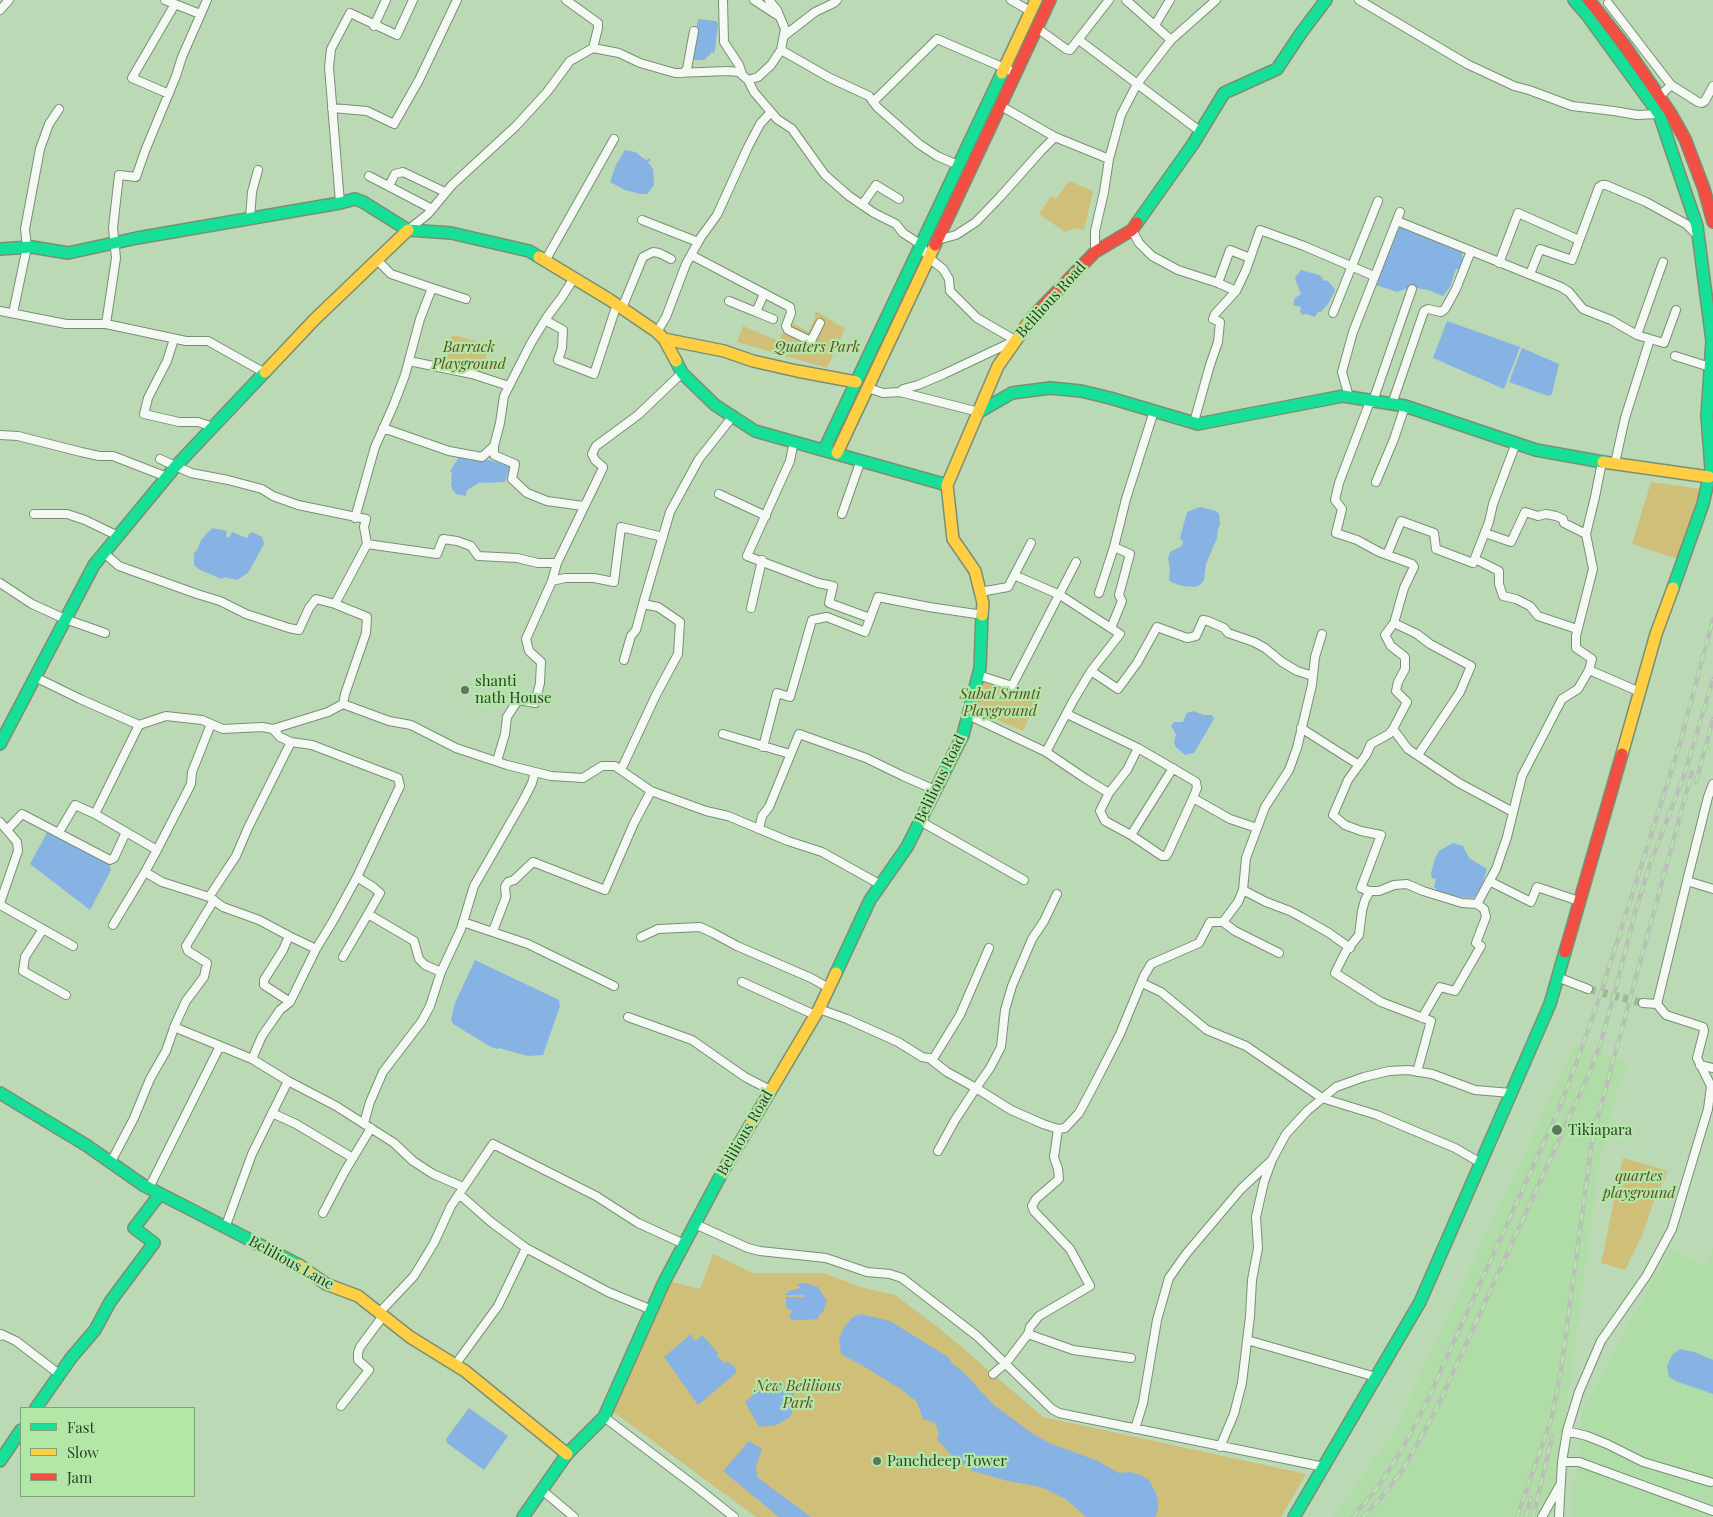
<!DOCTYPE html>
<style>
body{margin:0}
#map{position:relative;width:1713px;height:1517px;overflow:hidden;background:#bcd9b6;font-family:"Playfair Display",serif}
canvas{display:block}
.legend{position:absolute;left:20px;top:1407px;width:175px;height:90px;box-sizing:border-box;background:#b2e7a8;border:1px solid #7ca474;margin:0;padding:6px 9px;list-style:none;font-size:15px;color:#2b4027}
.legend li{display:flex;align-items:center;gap:10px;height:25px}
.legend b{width:25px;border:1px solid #7ca474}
</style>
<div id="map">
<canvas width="1713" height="1517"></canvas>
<ul class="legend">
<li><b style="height:6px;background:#16e098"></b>Fast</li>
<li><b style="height:6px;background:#ffcf43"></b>Slow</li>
<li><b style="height:6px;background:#f24e42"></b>Jam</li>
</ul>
</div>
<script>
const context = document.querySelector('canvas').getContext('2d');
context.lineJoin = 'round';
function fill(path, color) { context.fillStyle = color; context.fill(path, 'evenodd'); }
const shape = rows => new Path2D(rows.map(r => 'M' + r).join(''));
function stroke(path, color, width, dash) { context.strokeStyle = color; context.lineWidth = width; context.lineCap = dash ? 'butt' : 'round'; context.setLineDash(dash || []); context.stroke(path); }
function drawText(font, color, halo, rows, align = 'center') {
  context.font = font + ' "Playfair Display",serif'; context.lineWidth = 4.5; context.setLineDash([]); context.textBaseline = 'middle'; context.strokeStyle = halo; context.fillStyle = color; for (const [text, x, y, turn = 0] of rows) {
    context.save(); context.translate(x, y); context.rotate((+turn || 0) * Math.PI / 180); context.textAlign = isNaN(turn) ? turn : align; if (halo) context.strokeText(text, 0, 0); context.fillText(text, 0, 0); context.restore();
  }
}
const built = shape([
 [1575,1045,1628,1062,1610,1113,1599,1167,1554,1502,1543,1517,1333,1517,1393,1433],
 [1713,1247,1713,1517,1570,1517,1583,1408,1671,1248,1706,1266]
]);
const green = shape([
 [1069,181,1093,191,1084,230,1075,228,1065,232,1039,214,1051,196,1056,199],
 [816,311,845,329,827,368,737,342,743,326,779,341,788,321,809,332,815,317,814,316],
 [452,335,489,344,481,375,444,366],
 [1651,482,1701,489,1678,559,1632,544],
 [982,676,1037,700,1023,731,989,716,973,705],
 [1623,1158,1668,1171,1654,1201,1643,1233,1625,1270,1601,1263],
 [713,1254,753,1273,823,1273,864,1288,895,1295,939,1328,1043,1417,1306,1474,1281,1517,756,1517,612,1411,668,1281,700,1289]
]);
const water = shape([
 [698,19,716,21,718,24,715,50,714,53,710,52,711,54,707,57,705,60,691,60],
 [625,150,635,152,647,161,648,158,651,160,648,162,653,169,654,185,647,194,641,194,625,190,610,182,616,165],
 [1397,226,1462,250,1463,261,1459,269,1456,269,1450,287,1443,296,1428,290,1411,287,1397,292,1373,284],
 [1301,270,1319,275,1322,277,1323,281,1325,280,1328,281,1334,288,1335,291,1328,304,1321,312,1318,312,1315,317,1306,314,1303,315,1300,312,1301,307,1293,305,1295,298,1301,294,1295,278],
 [1447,321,1520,347,1504,389,1433,358],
 [1522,348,1559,364,1552,394,1548,396,1509,382],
 [461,454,507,464,510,467,505,482,479,483,467,490,466,496,456,494,452,489,451,485,452,480,451,479,452,473,450,471],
 [1200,507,1216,511,1219,514,1220,524,1218,530,1217,538,1206,564,1204,580,1200,585,1195,587,1182,586,1171,582,1169,580,1170,569,1168,559,1170,552,1182,546,1183,541,1180,538,1187,512],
 [212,528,227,531,226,536,229,538,232,532,247,538,249,534,252,532,262,537,264,544,248,573,237,580,224,577,222,579,200,570,194,565,194,553,197,550,201,540],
 [1193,711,1204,715,1212,715,1214,719,1194,753,1185,755,1176,747,1174,743,1176,734,1171,726,1174,722,1183,722,1187,713],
 [49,829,108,862,111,870,90,910,30,864],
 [1453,843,1463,846,1469,858,1487,869,1482,885,1475,897,1471,898,1454,897,1436,891,1436,888,1434,887,1436,879,1432,878,1431,873,1435,858,1439,851],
 [475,960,559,1000,560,1006,543,1055,528,1056,499,1048,498,1049,491,1047,453,1024,451,1019,455,1003],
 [805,1283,818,1287,827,1301,822,1314,820,1313,817,1320,808,1319,805,1320,794,1320,792,1321,789,1316,792,1311,786,1307,786,1297,803,1297,804,1295,785,1295,789,1291,800,1288,800,1287,797,1284],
 [861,1314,890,1321,948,1357,952,1363,962,1371,995,1406,1033,1434,1052,1444,1098,1461,1119,1473,1131,1472,1142,1476,1149,1480,1156,1493,1158,1502,1158,1511,1155,1517,1086,1517,1067,1500,1041,1487,1008,1481,973,1471,951,1455,937,1439,939,1434,935,1423,923,1419,917,1402,901,1389,863,1366,841,1354,839,1338,845,1326,853,1317],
 [691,1334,694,1340,696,1341,702,1335,718,1353,717,1356,725,1363,727,1362,734,1366,737,1372,698,1405,664,1357],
 [1680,1349,1694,1352,1713,1360,1713,1394,1676,1381,1669,1377,1667,1366,1672,1355],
 [770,1380,793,1391,796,1406,789,1418,776,1425,759,1427,745,1402],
 [469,1408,508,1436,484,1470,447,1443,446,1439],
 [749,1441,762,1449,756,1466,757,1477,811,1517,779,1517,723,1471]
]);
const streetTunnel = shape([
 [1588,989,1643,1003]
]);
const street = shape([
 [165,0,200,14],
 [566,0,598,23,598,28,593,48],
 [723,0,724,42,739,65,742,74],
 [754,0,777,15],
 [769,0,777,10,785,29,781,50],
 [1011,0,1030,11],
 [1126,0,1171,40],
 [1359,0,1467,64,1514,86,1529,90,1572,106,1614,111,1637,115,1659,114],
 [1608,3,1671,85],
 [0,10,9,0],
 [1155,25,1170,0],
 [374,26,386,0],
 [1037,28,1066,49,1070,50,1109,0],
 [784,36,815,12,834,3,837,0],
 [1079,40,1201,132],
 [683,73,687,69,694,31],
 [748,80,758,77,771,65,781,50,830,78,869,96,877,107,919,144,937,156,958,165],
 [169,94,132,78,175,4],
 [1659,97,1671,85,1698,102,1702,103,1705,101,1713,86],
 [873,102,937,39,1016,73],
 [1001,106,1055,137,1109,159],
 [332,108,367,111,394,124,419,80,457,0],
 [369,176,432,209],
 [389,186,395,174,403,172,445,192],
 [340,203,329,67,331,49,350,13,397,35,413,0],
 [862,205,876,185,899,199],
 [250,218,252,192,258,170],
 [642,220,698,242],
 [1397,221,1561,287,1569,292,1583,309,1611,320,1637,335],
 [408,230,428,214,452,185,516,126,547,92,570,61,593,48,619,53,640,63,675,73,728,71,739,72,748,80,754,92,777,119,792,129,797,136,825,175,849,196,874,213,896,224,903,233,920,244,929,258,943,269,949,279,950,291,977,318,1015,340],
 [1132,230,1139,243,1152,256,1178,270,1218,283,1236,291,1215,314,1213,319,1220,322,1218,342,1210,365,1194,422],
 [937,240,956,235,976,222,1000,197,1041,151,1055,137],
 [1095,252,1095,231,1104,192,1109,159,1121,115,1137,84,1171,40,1216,0],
 [691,255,790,307,791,313,786,326,788,330,811,341,820,323],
 [545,261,614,139],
 [1499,263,1518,213,1579,240],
 [1530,274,1540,249,1572,260,1599,187,1602,185,1606,185,1646,202,1686,224,1698,236],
 [574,278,562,297,547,317,531,343,504,396,500,423,494,446,494,455,515,464,512,479,527,493,547,501,583,506],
 [1218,283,1230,250,1250,258],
 [432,288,466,299],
 [1236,291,1246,270,1260,230,1304,246,1374,276],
 [764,294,756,312,773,319],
 [729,301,756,312],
 [622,308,643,257,653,252,659,253,671,259],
 [0,311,66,324,106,324,186,341,208,341,265,373],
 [13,313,27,247,25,229,40,149,49,124,59,109],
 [1333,313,1378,201],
 [545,320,563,330,562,348,558,360,594,374,617,304],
 [106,324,116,258,113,228,119,175,136,177,145,151,176,76,182,57,207,0],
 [657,332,666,317,686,264,701,237,717,215,748,147,760,124,771,112],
 [174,339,167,361,148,398,144,414,179,422,198,422,213,427],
 [1650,339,1637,335,1663,262],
 [1675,356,1710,367],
 [409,361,472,374,509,386],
 [868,388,883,393,900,392,979,412],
 [900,392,903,389,918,385,944,374,1014,341],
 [1349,397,1342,372,1353,332,1400,212],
 [1373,401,1412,289],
 [1377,401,1369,404,1339,483,1335,500,1342,509,1336,533,1357,540,1379,552,1412,564,1414,567,1404,588,1394,623,1385,635,1391,646,1405,657,1405,669,1398,682,1396,691,1407,702,1393,729,1389,734,1371,744,1366,755,1348,780,1333,815,1345,825,1361,831,1381,835,1361,888,1370,891,1379,891,1394,885,1407,884,1423,891,1462,903,1477,904,1496,869,1507,837,1522,776,1562,699,1578,689,1589,670,1592,659,1576,648,1576,636,1593,569,1586,534,1595,497,1602,462],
 [1392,404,1424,311,1428,309,1441,312,1445,309,1456,289,1471,251],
 [383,428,449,451,482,457,494,446],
 [0,435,18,436,81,452,99,456,113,456,167,477],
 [794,441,790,461,747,556,818,583,833,586,829,603,870,618],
 [160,459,191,473,228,480,262,489,273,496,298,505,366,519,364,527,367,544,437,554,443,539,457,541,471,546,478,556,517,558,538,563,557,563,552,581,565,578,594,578,614,582,621,527,663,537],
 [1615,463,1625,418,1650,339,1664,343,1676,310],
 [1376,482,1394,439,1405,406],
 [719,494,766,516],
 [34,514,67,514,85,520,118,536],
 [842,514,861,460],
 [355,518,375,447,394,404,405,375,420,319,432,288,391,274,377,260],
 [1485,533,1511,542,1525,512,1538,516,1546,514,1556,516,1563,519,1564,523,1586,534],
 [104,553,119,566,197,594,220,601,246,614,289,628,299,630,309,608,316,599,335,604,367,617,366,633,345,694,343,704],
 [1387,555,1401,521,1434,533,1436,549,1473,563,1489,522,1493,504,1516,443],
 [1475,559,1499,571,1499,584,1503,596,1516,599,1530,606,1538,616,1577,629],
 [557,563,602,470,603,467,595,460,592,454,596,446,638,415,682,373],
 [1014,575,1060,595,1120,634,1091,671],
 [0,583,32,604,65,619,105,633],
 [980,592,1008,587,1031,543],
 [1099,593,1114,547,1126,499,1154,411],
 [335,604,367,544],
 [751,608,762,560],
 [1394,623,1417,634,1430,644,1471,666,1460,692,1418,755],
 [1111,628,1122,601,1119,595,1130,554,1114,547],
 [624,660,631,636,636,630,643,604],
 [1589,670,1640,692],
 [978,675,1012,686,1076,562],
 [35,677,80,699,139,725],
 [1067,714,1138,748,1127,770,1109,793,1100,811,1105,821,1131,835,1162,856,1166,856,1168,853,1193,798,1230,819,1257,828],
 [968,715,1046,752,1073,701,1091,671,1118,689,1137,663,1157,627,1187,638,1196,636,1203,620,1208,621,1224,628,1228,633,1254,642,1265,648,1282,662,1297,671,1313,676],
 [1301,728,1359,765],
 [273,729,280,737,291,742,312,745,398,778,400,786,357,877,373,887,380,893,368,914,414,941,419,959,425,965,441,972],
 [1393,729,1408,749,1459,783,1513,812],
 [723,734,790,754],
 [763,747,777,693,790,697,812,620,827,617,865,632,878,597,929,607,983,615],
 [1138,748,1196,782,1197,788,1193,798],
 [1046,752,1086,779,1109,793],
 [497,761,505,734,507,717,518,700,535,703,540,683,541,662,529,651,526,639,552,581],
 [621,770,656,695,678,654,680,622,658,607,643,604,670,512,699,459,733,416],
 [920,821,1024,880],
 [0,822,17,842,18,851,0,903,2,906,73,946],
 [759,829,762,816,769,807,799,734,866,758,903,776,935,790],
 [7,830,22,814,110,860,114,858,126,832],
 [59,832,75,805,95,814],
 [1131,835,1173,768],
 [157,850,191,784,192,772,211,724],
 [1489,881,1531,902,1537,887,1579,901],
 [1687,881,1708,797,1713,784],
 [1243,890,1266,902,1290,911,1303,918,1329,933,1350,948],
 [1370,891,1365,900,1362,911,1359,935,1346,951,1335,973,1381,1002,1431,1021,1417,1072],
 [209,897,162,882,145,872,157,850,95,814,139,725,166,716,202,720,223,729,262,727,273,729,328,712,343,704,389,721,411,725,456,748,507,765,551,776,583,778,602,766,615,766,651,791,706,811,728,816,788,841,822,852,881,885],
 [463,922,528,944,614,986],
 [1223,922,1235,931,1279,953],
 [113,925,145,872],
 [43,929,25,957,23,971,66,995],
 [493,931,506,897,505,887,508,882,514,880,533,862,605,890,634,823,651,791],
 [289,936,259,920,223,907,209,897,236,856,248,828,291,742],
 [641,937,658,929,700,927,713,933,737,946,811,978,829,988],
 [343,957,368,914],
 [1557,977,1588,989],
 [742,982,815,1015],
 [1142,983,1161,992,1207,1030,1246,1046,1322,1098,1377,1115,1455,1148,1481,1163],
 [290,1002,316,949],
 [1643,1003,1657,1004,1687,881,1713,889],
 [819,1009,847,1019,898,1042,922,1057,933,1059,960,1015,989,948],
 [628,1017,692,1040,745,1077,770,1090],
 [1422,1018,1440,987,1455,991,1481,946,1476,943,1486,917,1484,909,1477,904],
 [174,1027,252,1059,288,1081,336,1106,394,1143,413,1161,433,1174,463,1187],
 [929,1058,947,1072,976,1088,990,1068,1001,1047,1005,1010,1012,986,1032,939,1044,921,1057,894],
 [252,1059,262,1036,280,1010,290,1002,264,985,264,980,283,950,289,936,316,949,333,921,357,877],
 [1700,1065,1713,1068],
 [272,1113,296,1124,353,1158],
 [364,1123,370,1102,383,1072,422,1021,430,1006,441,972,461,929,474,886,524,799,532,783,535,772],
 [938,1151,955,1120,976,1088,1011,1110,1043,1124,1058,1129,1065,1128,1079,1113,1094,1085,1120,1034,1144,976,1151,964,1199,943,1210,922,1223,922,1238,902,1243,890,1246,858,1265,807,1289,770,1297,748,1312,685,1315,657,1322,634],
 [1272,1160,1286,1134,1307,1111,1336,1087,1364,1077,1389,1071,1408,1070,1432,1074,1475,1090,1511,1093],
 [111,1162,134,1118,150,1079,166,1051,175,1025,186,1001,204,977,207,963,188,951,186,946,214,900],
 [149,1188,220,1046],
 [459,1194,491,1222,526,1248,608,1292,652,1310],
 [323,1213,345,1171,371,1128],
 [695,1224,748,1248,760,1251,826,1258,867,1272,890,1274,902,1278,977,1336,1052,1409,1059,1413,1324,1467],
 [225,1228,252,1154,288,1081],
 [379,1313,414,1276,434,1243,451,1206,493,1144,596,1196,638,1223,684,1244],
 [1028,1334,1073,1350,1131,1358],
 [0,1336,1,1334,16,1341,59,1374],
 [1247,1340,1376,1377],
 [455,1365,498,1306,526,1248],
 [993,1374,1006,1363,1028,1334,1030,1327,1039,1316,1090,1286,1070,1249,1034,1211,1032,1206,1036,1199,1059,1179,1058,1169,1054,1157,1058,1129],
 [341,1406,369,1370,358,1360,358,1353,360,1347,383,1316],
 [604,1417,695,1486,734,1517],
 [1135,1429,1143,1403,1157,1320,1169,1278,1186,1254,1241,1189,1272,1160,1264,1182,1256,1217,1258,1248,1252,1280,1250,1316,1242,1383,1234,1414,1220,1447],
 [1567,1431,1587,1436,1607,1444,1643,1462,1710,1482],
 [1562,1462,1579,1462,1713,1511],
 [542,1490,574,1517],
 [1542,1517,1560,1485],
 [1559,1517,1562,1462,1567,1431,1579,1392,1601,1341,1647,1275,1672,1229,1708,1109,1711,1086,1697,1058,1704,1031,1703,1027,1666,1015,1657,1004]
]);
const fast = shape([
 [1574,0,1587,15,1659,114,1697,226,1712,341,1707,416,1711,469],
 [1137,223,1193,144,1224,93,1277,69,1301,33,1326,0],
 [0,249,32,247,68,253,137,238,340,203,355,199,363,202,408,230,451,233,529,251,539,257],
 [676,361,682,373,715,405,755,431,947,485],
 [979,412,1012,393,1050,388,1081,391,1110,398,1198,424,1343,396,1405,406,1536,450,1603,462],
 [824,450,1002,73],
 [1673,588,1703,504,1713,460],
 [0,744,94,565,175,467,265,372],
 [836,973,870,900,907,847,963,735,980,668,982,615],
 [0,1093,86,1145,143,1185,299,1265],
 [36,1408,71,1358,95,1330,110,1302,154,1243,134,1228,160,1194],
 [0,1461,21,1430],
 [523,1517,567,1454,604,1417,664,1282,723,1171],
 [1294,1517,1420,1302,1550,1004,1565,952]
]);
const slow = shape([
 [1002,73,1036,0],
 [539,257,610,300,657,332,664,339,676,361],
 [664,339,724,351,753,361,797,371,856,382],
 [265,372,314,320,408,230],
 [837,453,935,245],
 [1603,462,1709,477],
 [982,615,983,603,975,571,953,539,947,485,998,366,1031,319,1039,310],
 [1622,754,1656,634,1673,588],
 [723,1171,819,1009,836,973],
 [299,1265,326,1284,358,1296,410,1337,465,1371,567,1454]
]);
const jam = shape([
 [1589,0,1625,46,1671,114,1685,139,1704,189,1713,222],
 [935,245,1050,0],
 [1039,310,1095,252,1132,230,1137,223],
 [1565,952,1622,754]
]);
const rail = shape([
 [1696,782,1713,719],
 [1353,1517,1379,1486,1402,1449,1425,1406,1558,1111,1576,1064,1598,1002,1679,747,1713,619],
 [1363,1517,1379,1500,1402,1471,1436,1410,1588,1076,1599,1048,1613,999,1635,913,1650,864,1684,776,1713,679],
 [1517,1517,1551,1420,1556,1396,1561,1371,1591,1148,1596,1124,1692,772],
 [1526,1517,1531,1498],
 [1533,1517,1552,1437]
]);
const markers = [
 [465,690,5,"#5e7659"],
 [1557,1130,6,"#5e7659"],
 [877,1461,5,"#5e7659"]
];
const streetNames = [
 ["Belilious Road",1051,300,-48],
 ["Belilious Road",940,779,-64],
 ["Belilious Road",745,1133,-60],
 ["Belilious Lane",291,1263,29]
];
const parkNames = [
 ["Barrack",469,347],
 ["Playground",469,364],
 ["Quaters Park",817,347],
 ["Subal Srimti",1000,694],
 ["Playground",1000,711],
 ["quartes",1639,1176],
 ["playground",1639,1193],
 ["New Belilious",798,1386],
 ["Park",798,1403]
];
const poiNames = [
 ["shanti",475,681],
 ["nath House",475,698],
 ["Tikiapara",1568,1130],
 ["Panchdeep Tower",887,1461]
];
fill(built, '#afdca7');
fill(green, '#cfbf78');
fill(water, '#87b2e4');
stroke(streetTunnel, '#9fba99', 8, [8, 4]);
stroke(street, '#798f75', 10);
stroke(fast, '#798f75', 14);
stroke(slow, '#798f75', 14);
stroke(jam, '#798f75', 14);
stroke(street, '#f5f9f4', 8);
stroke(fast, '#16e098', 11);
stroke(slow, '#ffcf43', 11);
stroke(jam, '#f24e42', 11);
stroke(rail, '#b9c0b7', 4.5);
stroke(rail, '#b2e7a8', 2.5, [8]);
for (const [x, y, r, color] of markers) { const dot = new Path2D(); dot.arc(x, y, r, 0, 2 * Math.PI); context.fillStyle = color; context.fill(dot); stroke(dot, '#b2e7a8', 2); }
drawText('15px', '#2b4027', '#b2e7a8', streetNames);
drawText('italic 15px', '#634c21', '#b2e7a8', parkNames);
drawText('15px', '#2b4027', '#b2e7a8', poiNames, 'left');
</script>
